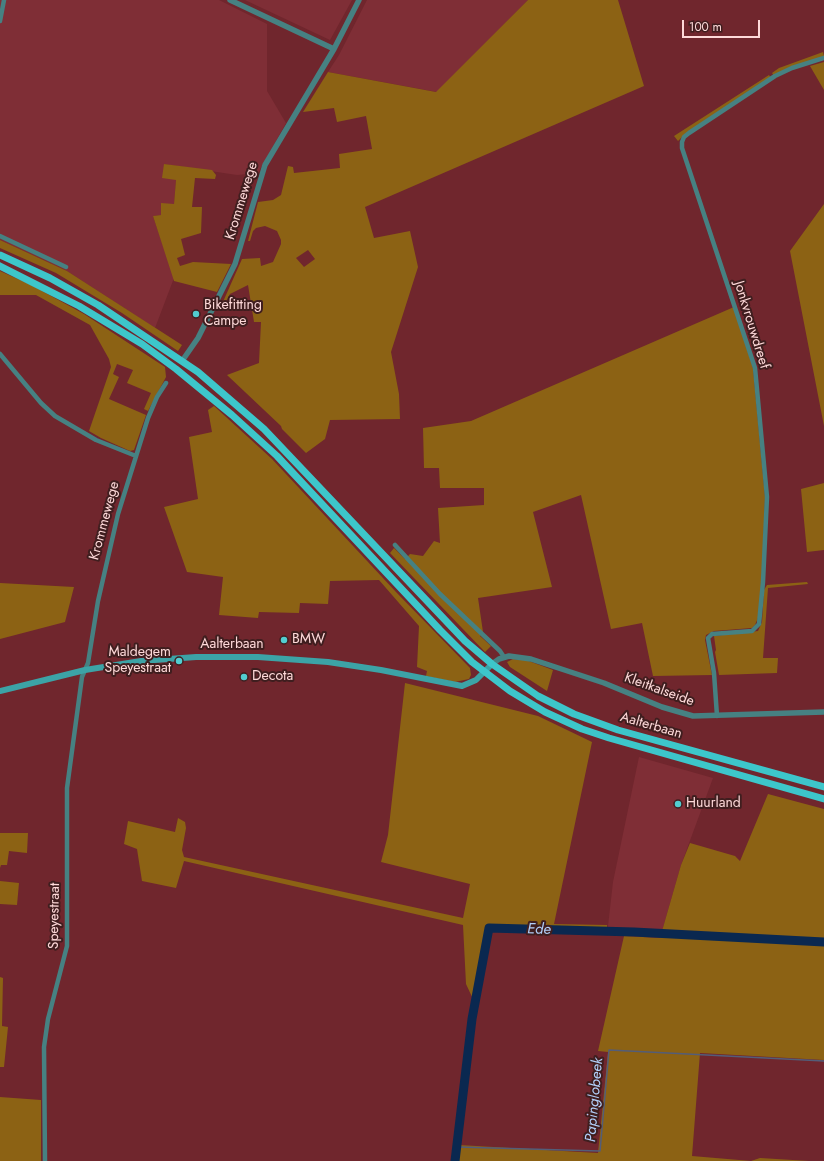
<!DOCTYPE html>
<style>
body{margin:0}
#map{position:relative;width:824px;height:1161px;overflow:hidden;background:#70262d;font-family:Jost,sans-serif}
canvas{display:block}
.scale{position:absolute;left:682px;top:20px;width:78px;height:18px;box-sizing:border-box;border:2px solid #fed9d9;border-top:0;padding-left:5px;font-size:12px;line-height:14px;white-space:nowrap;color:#fed9d9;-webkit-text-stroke:3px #3f1e1f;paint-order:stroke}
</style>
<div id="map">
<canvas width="824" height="1161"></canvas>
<div class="scale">100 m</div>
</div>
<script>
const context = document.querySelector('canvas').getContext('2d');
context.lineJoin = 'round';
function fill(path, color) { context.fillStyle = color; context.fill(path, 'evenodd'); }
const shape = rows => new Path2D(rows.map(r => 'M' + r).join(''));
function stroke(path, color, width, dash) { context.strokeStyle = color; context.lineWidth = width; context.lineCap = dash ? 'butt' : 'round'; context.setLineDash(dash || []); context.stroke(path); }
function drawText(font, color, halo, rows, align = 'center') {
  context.font = font + ' Jost,sans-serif'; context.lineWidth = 4; context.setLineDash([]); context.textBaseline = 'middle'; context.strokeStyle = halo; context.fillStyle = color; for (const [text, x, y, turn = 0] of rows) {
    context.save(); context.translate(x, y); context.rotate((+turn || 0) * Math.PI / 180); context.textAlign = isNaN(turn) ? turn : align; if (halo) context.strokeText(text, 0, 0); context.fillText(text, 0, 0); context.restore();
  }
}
const built = shape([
 [0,0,219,0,267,24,267,91,286,123,258,173,237,175,164,164,176,180,174,205,161,215,153,216,174,278,155,328,67,271,0,240],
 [245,0,352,0,330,40],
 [367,0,528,0,437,92,328,72,339,55],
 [639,757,713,778,681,865,660,938,607,935,613,882]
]);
const green = shape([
 [528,0,618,0,644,86,365,207,374,238,410,231,418,267,391,352,399,394,400,419,330,420,325,439,306,453,282,429,281,426,227,375,259,363,261,322,254,322,248,285,230,294,224,305,222,304,242,259,260,258,261,266,273,262,281,244,281,240,277,231,265,226,256,228,253,231,250,241,248,241,258,202,273,200,281,195,288,166,293,167,294,173,340,168,339,154,372,149,366,116,337,122,334,108,303,112,328,72,436,92],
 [308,250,315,259,304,267,296,258],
 [823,52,824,56,774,76,772,73,779,68],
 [824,62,824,90,810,66],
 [769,75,771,78,683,136,678,141,674,136],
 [164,164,212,170,216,175,215,179,195,178,192,207,202,207,201,233,181,239,185,255,177,258,180,266,193,262,231,264,217,292,174,281,153,216,161,215,161,203,174,204,176,180,162,178],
 [824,204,824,426,790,251],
 [0,240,67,271,182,345,178,351,122,313,56,273,0,248],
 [0,271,31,285,84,314,165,367,166,377,148,411,144,409,151,393,127,383,133,370,117,364,113,374,119,377,109,399,146,415,134,450,130,451,101,438,89,431,111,367,109,359,90,325,36,295,0,295],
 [734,307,753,368,765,497,762,582,758,618,755,625,752,628,714,631,706,635,705,640,712,675,653,676,642,623,611,629,581,495,533,512,552,587,478,598,483,632,480,636,491,646,485,652,390,553,394,548,405,559,410,554,423,556,434,541,440,543,438,508,484,505,484,488,440,488,439,468,424,468,423,428,471,421],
 [214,406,272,459,396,592,470,668,471,675,469,679,455,682,426,676,427,671,417,667,419,626,379,580,330,581,328,604,300,603,299,613,259,612,258,618,219,615,223,577,187,572,164,507,198,499,189,437,212,432,208,410],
 [824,483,824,550,807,552,801,489],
 [807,582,808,584,768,588,763,658,778,658,777,673,719,675,715,652,716,650,714,636,758,631,762,622,764,590,767,585],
 [0,583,74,587,65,622,0,639],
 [513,659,526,660,553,670,547,691,510,667,507,662],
 [405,683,538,716,592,742,554,924,607,925,607,935,491,930,484,974,479,974,475,999,473,999,466,984,463,925,184,861,176,888,142,881,137,849,124,844,128,821,175,832,178,818,185,822,186,828,182,850,184,857,463,918,470,884,381,862,388,835],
 [768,794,824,809,824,1060,700,1053,692,1156,751,1161,760,1158,809,1161,457,1161,459,1145,598,1153,608,1052,598,1051,624,936,660,938,681,865,690,843,735,856,740,861],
 [0,833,28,833,27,853,9,851,7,865,1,865,0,868],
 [0,881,19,883,17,905,0,904],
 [0,977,3,978,2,1026,8,1027,4,1067,0,1067],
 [0,1097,41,1100,41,1161,0,1161]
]);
const stream = shape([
 [457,1147,600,1151,609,1050,824,1061]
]);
const river = shape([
 [455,1161,472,1019,489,928,634,932,824,942]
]);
const minor = shape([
 [0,21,4,0],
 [0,236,66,267],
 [0,354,41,403,55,416,96,440,136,456],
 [395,545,440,594,500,651,504,657],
 [717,716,714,673,708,638,712,634,752,631,759,624,763,582,767,497,755,368,682,148,682,142,684,137,689,133,775,76,792,68,824,58],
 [45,1161,44,1047,48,1019,67,946,67,788,82,677,88,663,98,601,118,514,148,418,157,397,166,383]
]);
const tertiary = shape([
 [230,0,334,49],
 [182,361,198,338,235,264,265,165,334,49,359,0],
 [492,664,499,659,509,656,531,659,604,683,662,707,693,716,824,712]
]);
const secondary = shape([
 [0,691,85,670,141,661,196,657,258,657,328,662,381,670,462,686,476,680,492,664]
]);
const trunk = shape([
 [0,255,50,278,98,305,198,372,264,429,465,641,492,664,538,696,574,714,618,730,824,787],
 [0,266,79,306,142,344,176,369,232,415,277,456,440,630,472,662,510,691,545,712,582,729,609,738,824,799]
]);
const markers = [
 [196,314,4,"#52cdd0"],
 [284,640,4,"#52cdd0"],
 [179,661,4,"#52cdd0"],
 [244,677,4,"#52cdd0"],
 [678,804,4,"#52cdd0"]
];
const streetNames = [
 ["Krommewege",242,201,-73],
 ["Jonkvrouwdreef",751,325,73],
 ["Krommewege",105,521,-75],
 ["Aalterbaan",232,645],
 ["Kleitkalseide",659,690,20],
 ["Aalterbaan",651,726,16],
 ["Speyestraat",55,916,-89]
];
const poiNames = [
 ["Bikefitting",204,306],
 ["Campe",204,322],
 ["BMW",292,640],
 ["Maldegem",171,653,"right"],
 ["Speyestraat",171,669,"right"],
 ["Decota",252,677],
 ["Huurland",686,804]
];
const waterNames = [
 ["Ede",539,930,2],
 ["Papinglobeek",595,1100,-85]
];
fill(built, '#7f2e36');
fill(green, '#8c6214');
stroke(stream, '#535d79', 1.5);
stroke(river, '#0a2850', 9);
stroke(minor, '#468182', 4.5);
stroke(tertiary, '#468182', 5.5);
stroke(secondary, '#3ca3a6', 6);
stroke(trunk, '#3dc6ca', 7);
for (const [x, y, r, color] of markers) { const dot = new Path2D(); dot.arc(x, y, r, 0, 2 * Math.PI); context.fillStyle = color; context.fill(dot); stroke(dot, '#3f1e1f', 1.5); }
drawText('14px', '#fed9d9', '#3f1e1f', streetNames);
drawText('14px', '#fed9d9', '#3f1e1f', poiNames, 'left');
drawText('italic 15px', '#b1cef8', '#3f1e1f', waterNames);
</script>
